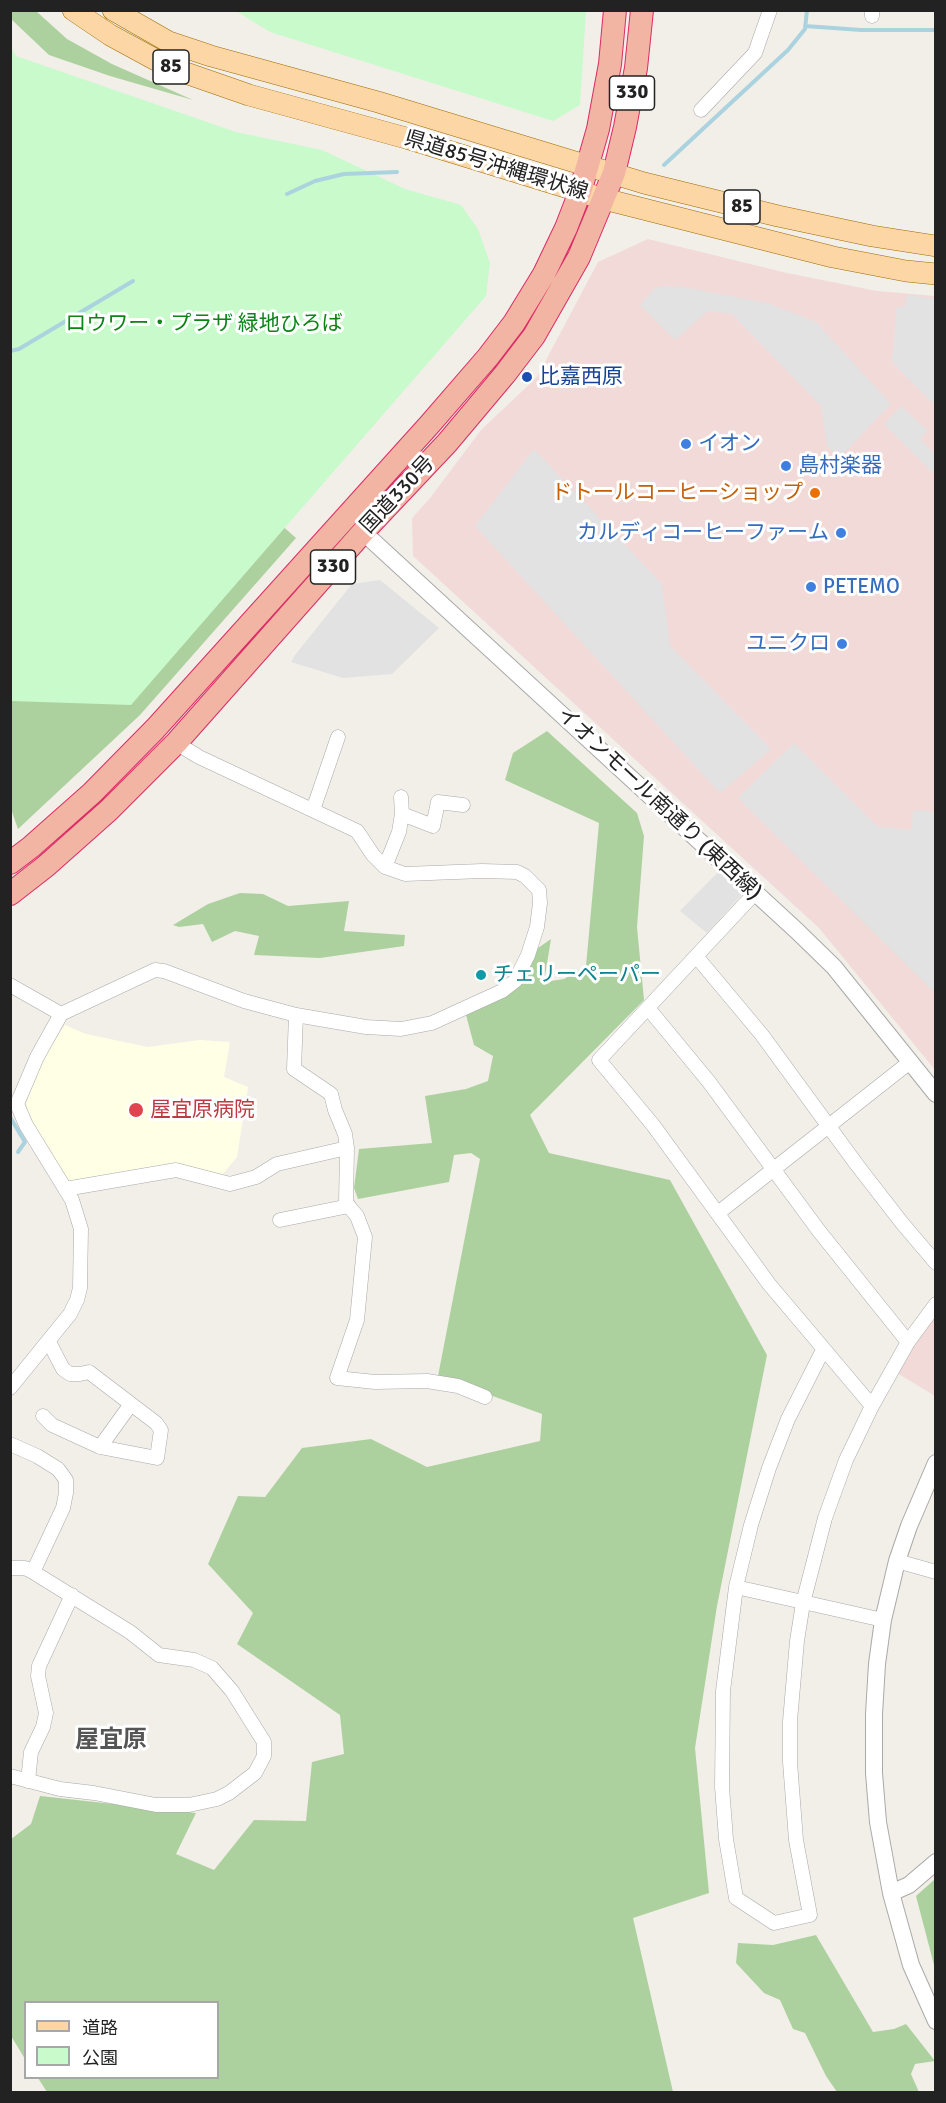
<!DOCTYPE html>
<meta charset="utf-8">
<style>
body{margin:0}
#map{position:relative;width:946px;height:2103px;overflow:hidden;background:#f2efe9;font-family:Signika,"Noto Sans JP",sans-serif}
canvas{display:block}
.frame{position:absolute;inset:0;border:12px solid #222;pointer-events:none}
.legend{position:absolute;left:24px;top:2001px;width:195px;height:78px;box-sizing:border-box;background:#fff;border:2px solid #a7a7a7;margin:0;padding:8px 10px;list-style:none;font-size:18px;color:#222}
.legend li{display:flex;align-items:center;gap:12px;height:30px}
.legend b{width:30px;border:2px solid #a7a7a7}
</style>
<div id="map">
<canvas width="946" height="2103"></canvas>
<div class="frame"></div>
<ul class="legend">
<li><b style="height:8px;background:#fcd6a4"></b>道路</li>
<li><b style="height:16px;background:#c8facc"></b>公園</li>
</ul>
</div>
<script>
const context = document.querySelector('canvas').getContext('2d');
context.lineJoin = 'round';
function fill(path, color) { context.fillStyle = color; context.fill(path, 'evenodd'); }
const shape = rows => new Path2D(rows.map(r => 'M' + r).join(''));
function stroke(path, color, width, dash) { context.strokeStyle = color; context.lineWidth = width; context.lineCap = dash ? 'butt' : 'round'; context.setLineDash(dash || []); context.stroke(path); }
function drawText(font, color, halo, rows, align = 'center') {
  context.font = font + ' Signika,"Noto Sans JP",sans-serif'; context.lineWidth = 6; context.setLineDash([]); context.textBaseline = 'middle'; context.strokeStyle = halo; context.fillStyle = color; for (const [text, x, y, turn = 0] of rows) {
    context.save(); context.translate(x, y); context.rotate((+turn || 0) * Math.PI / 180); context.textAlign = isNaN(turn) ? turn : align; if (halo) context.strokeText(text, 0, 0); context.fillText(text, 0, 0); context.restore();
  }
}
const commercial = shape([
 [648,239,787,273,877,291,935,296,935,1070,819,928,413,556,412,518,430,498,481,430,537,377,598,262],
 [935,1314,935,1396,897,1373]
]);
const education = shape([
 [65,1025,86,1034,148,1047,200,1040,230,1042,224,1077,248,1087,237,1157,222,1175,195,1170,68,1183,29,1116,26,1103,42,1060]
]);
const forest = shape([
 [10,11,36,11,67,39,112,64,193,100,110,76,49,55,11,19],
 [279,523,296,538,140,715,18,829,11,809,11,642],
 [547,731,637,813,644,836,637,927,644,1000,530,1115,549,1153,670,1180,767,1355,717,1606,695,1748,709,1893,633,1918,673,2092,47,2092,38,2078,218,2078,218,2002,26,2002,25,2059,11,2036,11,1839,31,1824,40,1796,196,1813,176,1854,214,1870,254,1820,306,1821,312,1762,344,1754,340,1715,237,1644,253,1613,208,1564,238,1496,265,1497,302,1448,371,1439,427,1467,540,1441,542,1414,438,1376,480,1159,471,1153,454,1155,449,1182,358,1199,354,1188,359,1149,432,1143,425,1096,466,1089,488,1081,493,1056,474,1045,466,1015,505,996,523,975,538,948,551,939,544,982,564,979,586,966,599,823,505,780,513,753],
 [240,893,263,894,288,906,349,901,344,931,405,935,404,946,320,958,254,955,259,936,235,931,212,942,203,924,179,927,173,925,208,904],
 [935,1879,935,1969,916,1896],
 [816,1935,873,2032,894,2029,906,2024,935,2061,915,2064,911,2074,919,2092,837,2092,826,2076,805,2033,793,2029,780,2000,764,1993,736,1963,738,1943,773,1945]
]);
const park = shape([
 [236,11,586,11,580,105,553,121,270,32],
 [11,47,16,56,236,132,322,150,405,189,461,205,478,229,490,263,486,296,131,705,11,701]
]);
const parking = shape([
 [661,286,683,287,767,303,816,322,891,404,839,458,827,446,821,406,732,314,708,311,675,340,640,305,654,289],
 [907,295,935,299,935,406,892,362,897,307,905,307],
 [901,406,928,431,920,439,933,452,935,451,935,475,884,424],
 [534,449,662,584,670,646,771,749,720,793,475,526],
 [380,580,439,628,392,674,343,678,291,662,295,655,352,584],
 [794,743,878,827,912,830,913,810,935,812,935,993,738,798],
 [721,869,745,891,707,933,680,911]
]);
const stream = shape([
 [805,26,861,30,936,30],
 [664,165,788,50,805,29,807,10],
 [287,194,315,181,344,174,397,172],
 [10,351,19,349,133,281],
 [10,1117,25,1142,18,1152]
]);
const minor = shape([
 [872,16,872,10],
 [701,110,755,53,770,10],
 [401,797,402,814],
 [313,810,338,737],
 [385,867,399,832,402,814,433,826,438,802,463,805],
 [755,893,599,1060,653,1125,769,1284,872,1406],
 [696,956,762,1035,857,1165,902,1223,936,1263],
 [10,985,61,1014],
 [648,1008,709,1082,819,1231,908,1342],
 [347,1148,346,1203,357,1216,365,1237,357,1320,337,1378,375,1382,427,1381,458,1386,485,1397],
 [65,1189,176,1170,230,1184,256,1177,277,1164,347,1148,345,1134,335,1110,331,1094,294,1069,296,1015],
 [718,1213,910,1062],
 [280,1220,349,1206],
 [823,1350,788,1419,769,1468,751,1525,736,1587,723,1691,722,1787,726,1839,736,1898,774,1923,810,1915,796,1840,790,1762,790,1721,797,1641,803,1603,825,1518,846,1460,872,1406,908,1342,936,1304],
 [10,1388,70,1314,77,1300,80,1288,81,1229,72,1200,26,1125,17,1104,37,1057,61,1014,155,970,164,971,244,1001,296,1015,366,1027,401,1029,432,1023,502,991,515,981,528,955,537,927,540,903,539,890,525,876,517,872,482,871,405,874,385,867,373,855,357,831,199,757,176,743],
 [43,1416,52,1425,100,1447,157,1458,161,1430,156,1423,89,1372,80,1374,70,1374,63,1369,49,1342],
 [10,1444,37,1456,58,1469,66,1480,66,1493,63,1508,33,1572,130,1632,159,1655,194,1660,212,1668,232,1691,264,1742,264,1756,255,1773,229,1793,217,1799,189,1805,156,1805,94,1793,60,1789,10,1776],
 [100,1447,131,1404],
 [897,1561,936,1572],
 [10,1568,25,1568,33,1572],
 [736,1587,883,1620],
 [28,1781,31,1752,43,1727,46,1713,38,1676,39,1666,72,1595]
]);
const tertiary = shape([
 [363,532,797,931,834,967,936,1094],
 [936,1463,909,1526,897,1561,883,1620,877,1664,874,1714,874,1773,878,1822,891,1893,911,1965,936,2021],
 [891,1893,909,1885,936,1862]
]);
const primary = shape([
 [73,10,110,35,156,60,180,71,249,95,406,138,604,199,833,257,906,271,936,274],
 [113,10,169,42,211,56,378,102,644,183,778,216,872,236,936,246]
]);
const trunk = shape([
 [10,863,31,847,92,793,155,729,430,424,488,357,514,323,544,274,566,228,580,192,598,129,610,64,615,10],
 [10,894,46,866,109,810,176,743,363,532,447,443,505,374,534,336,579,257,614,173,625,127,636,68,642,10]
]);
const markers = [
 [527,377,6,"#1a4fb4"],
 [686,444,6,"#3f7fe0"],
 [786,466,6,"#3f7fe0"],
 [815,493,6,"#e8710a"],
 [841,533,6,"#3f7fe0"],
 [811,587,6,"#3f7fe0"],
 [842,644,6,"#3f7fe0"],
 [481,975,6,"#0f9aa8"],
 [136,1110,8,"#e0444e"]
];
const shields = [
 [171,67,36],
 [632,93,45],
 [742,207,36],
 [333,567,45]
];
const shieldNames = [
 ["85",171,67],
 ["330",632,93],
 ["85",742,207],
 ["330",333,567]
];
const streetNames = [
 ["県道85号沖縄環状線",496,166,17],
 ["国道330号",398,495,-47],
 ["イオンモール南通り (東西線)",659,804,43]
];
const parkNames = [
 ["ロウワー・プラザ 緑地ひろば",204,324]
];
const transitNames = [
 ["比嘉西原",539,377]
];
const shopNames = [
 ["イオン",698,444],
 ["島村楽器",798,466],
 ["カルディコーヒーファーム",829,533,"right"],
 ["PETEMO",823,587],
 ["ユニクロ",830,644,"right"]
];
const foodNames = [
 ["ドトールコーヒーショップ",803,493]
];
const cultureNames = [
 ["チェリーペーパー",493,975]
];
const healthNames = [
 ["屋宜原病院",150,1110]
];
const quarterNames = [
 ["屋宜原",111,1741]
];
fill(commercial, '#f2dad9');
fill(education, '#ffffe5');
fill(forest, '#add19e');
fill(park, '#c8facc');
fill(parking, '#e2e2e2');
stroke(stream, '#aad3df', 4);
stroke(minor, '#a9a9a9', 15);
stroke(tertiary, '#a9a9a9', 18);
stroke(primary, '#a06b00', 22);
stroke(trunk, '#dc2a67', 24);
stroke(minor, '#fff', 14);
stroke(tertiary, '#fff', 16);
stroke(primary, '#fcd6a4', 21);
stroke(trunk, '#f2b4a3', 22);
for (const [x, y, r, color] of markers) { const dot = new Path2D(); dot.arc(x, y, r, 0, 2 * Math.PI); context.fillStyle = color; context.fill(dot); stroke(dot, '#fff', 2); }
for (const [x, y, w] of shields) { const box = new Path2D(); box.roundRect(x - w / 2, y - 17, w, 34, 4.5); context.fillStyle = '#fff'; context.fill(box); stroke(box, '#222', 1.5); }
drawText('bold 20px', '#222', null, shieldNames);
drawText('21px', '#222', '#fff', streetNames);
drawText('21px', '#0c8416', '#fff', parkNames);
drawText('21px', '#164399', '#fff', transitNames, 'left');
drawText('21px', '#366cbe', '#fff', shopNames, 'left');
drawText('21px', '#c56008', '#fff', foodNames, 'right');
drawText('21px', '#0d838f', '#fff', cultureNames, 'left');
drawText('21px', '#be3a42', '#fff', healthNames, 'left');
drawText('bold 24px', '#555', '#fff', quarterNames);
</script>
